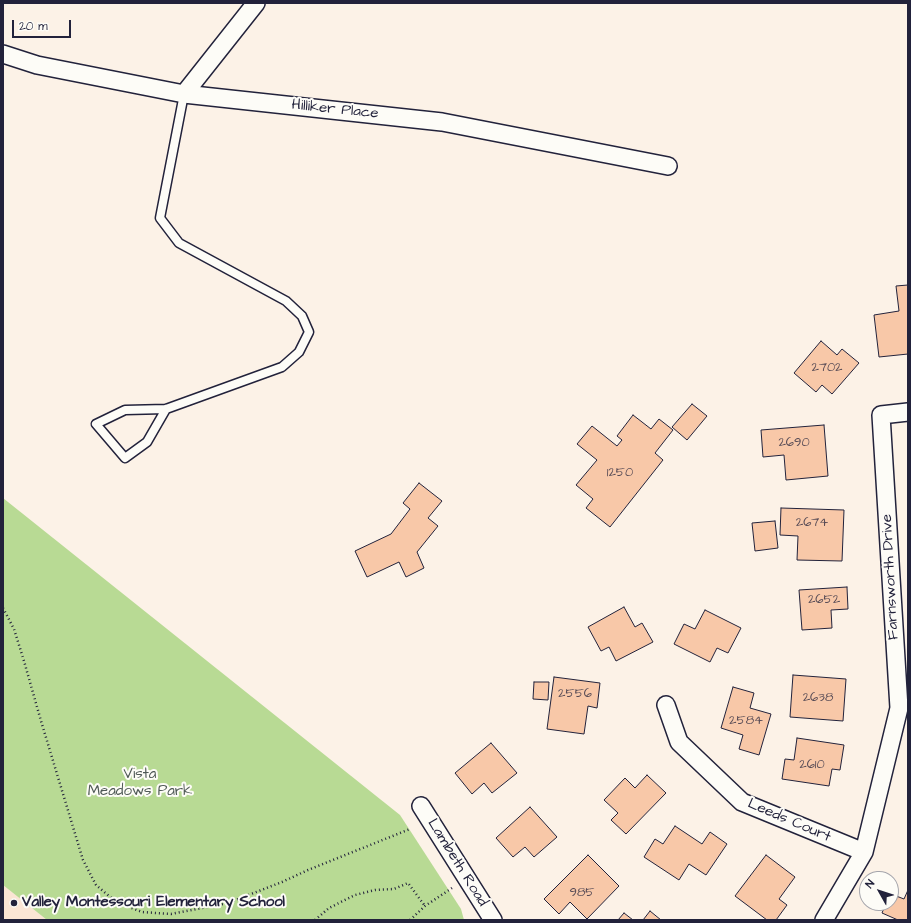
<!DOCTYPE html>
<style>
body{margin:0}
#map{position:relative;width:911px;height:923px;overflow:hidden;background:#fcf2e7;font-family:"Architects Daughter",sans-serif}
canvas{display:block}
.frame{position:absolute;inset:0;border:4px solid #22223b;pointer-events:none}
.north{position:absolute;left:859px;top:871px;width:40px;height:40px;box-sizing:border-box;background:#fdfcf7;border:1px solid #a5a5ac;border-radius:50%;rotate:309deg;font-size:11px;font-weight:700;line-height:16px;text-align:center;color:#22223b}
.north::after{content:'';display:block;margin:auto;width:14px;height:18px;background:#22223b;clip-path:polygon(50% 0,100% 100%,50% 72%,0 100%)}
.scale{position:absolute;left:12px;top:20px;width:59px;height:18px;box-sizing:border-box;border:2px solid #22223b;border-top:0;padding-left:5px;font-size:12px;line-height:14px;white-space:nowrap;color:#22223b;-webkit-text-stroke:3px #fdfcf7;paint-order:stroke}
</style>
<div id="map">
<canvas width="911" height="923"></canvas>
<div class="frame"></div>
<div class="north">N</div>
<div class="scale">20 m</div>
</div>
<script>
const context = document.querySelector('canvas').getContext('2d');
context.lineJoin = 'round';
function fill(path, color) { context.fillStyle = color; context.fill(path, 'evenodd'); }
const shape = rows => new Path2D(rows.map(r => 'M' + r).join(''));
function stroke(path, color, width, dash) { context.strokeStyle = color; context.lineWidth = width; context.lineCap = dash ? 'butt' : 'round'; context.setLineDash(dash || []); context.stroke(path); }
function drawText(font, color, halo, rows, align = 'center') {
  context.font = font + ' "Architects Daughter",sans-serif'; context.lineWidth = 4; context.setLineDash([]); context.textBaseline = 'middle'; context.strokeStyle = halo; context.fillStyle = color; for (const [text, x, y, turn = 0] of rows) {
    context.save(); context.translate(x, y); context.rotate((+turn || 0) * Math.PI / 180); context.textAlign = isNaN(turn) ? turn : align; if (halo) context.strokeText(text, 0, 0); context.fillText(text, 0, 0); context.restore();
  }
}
const built = shape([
 [3,885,47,920,3,920]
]);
const green = shape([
 [3,498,400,815,461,909,464,920,47,920,3,885]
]);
const building = shape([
 [908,285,908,354,879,357,874,315,899,311,896,286,908,285],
 [821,341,837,355,842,349,859,363,832,394,822,385,816,392,794,373,821,341],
 [692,404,707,416,687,440,672,427,692,404],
 [633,415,651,429,659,419,673,430,655,453,663,460,610,527,586,508,593,499,576,485,597,460,577,444,592,426,617,446,622,440,617,436,633,415],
 [824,425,828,476,786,480,784,455,763,457,761,430,824,425],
 [419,483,442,501,428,518,438,526,417,552,424,568,406,577,399,562,367,577,355,551,391,534,410,509,403,503,419,483],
 [781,508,844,510,842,561,797,560,798,536,780,535,781,508],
 [775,521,778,548,755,551,752,523,775,521],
 [847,587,848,609,831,610,832,628,802,630,799,590,847,587],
 [624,607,635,627,642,623,653,642,616,661,609,647,601,651,588,627,624,607],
 [705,610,741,628,728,653,717,648,710,662,674,644,684,624,695,629,705,610],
 [793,675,846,679,843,721,790,717,793,675],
 [554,677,600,683,597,708,588,706,584,734,547,729,554,677],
 [534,682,549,682,548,700,533,699,534,682],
 [733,687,754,693,750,708,771,714,759,755,739,749,743,735,721,728,733,687],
 [797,738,844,745,840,770,832,769,829,786,782,779,785,759,794,760,797,738],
 [491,743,517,773,492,793,484,783,472,794,455,773,491,743],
 [647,775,666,793,626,834,611,820,618,813,604,800,625,778,635,788,647,775],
 [530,807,557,837,534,857,525,847,513,857,496,838,530,807],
 [675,826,702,844,710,832,727,844,706,875,689,864,679,880,644,857,655,839,663,844,675,826],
 [588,855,619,886,587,919,570,902,559,914,544,899,588,855],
 [766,855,795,877,779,899,787,905,776,920,767,920,735,896,766,855],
 [908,890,908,920,898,920,882,913,886,903,891,903,891,894,904,899,908,890],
 [650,911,661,920,643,920,650,911],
 [624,913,633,920,618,920,624,913]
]);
const path = shape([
 [3,608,14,629,24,661,41,721,83,860,96,885,116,902,142,912,171,914,228,903,282,882,308,870,410,829],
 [315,920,329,908,355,895,375,890,394,889,408,883,425,906],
 [410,920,425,906,452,888]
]);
const lane = shape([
 [166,409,147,442,125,458,96,424,125,410,166,409,282,367,299,352,309,332,302,316,286,301,179,243,160,218,184,94]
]);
const street = shape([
 [3,54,37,65,184,94,442,122,668,166],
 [184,94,256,3],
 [666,705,679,742,742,802,864,852],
 [421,806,493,920],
 [824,920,864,852,899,708,881,415,908,412]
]);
const markers = [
 [14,903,4,"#22223b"]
];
const numberNames = [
 ["2702",827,368],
 ["2690",794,443],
 ["1250",620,473],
 ["2674",812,523],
 ["2652",824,600],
 ["2556",575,694],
 ["2638",818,698],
 ["2584",746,721],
 ["2610",812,765],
 ["985",582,893]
];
const streetNames = [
 ["Hilliker Place",335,110,6],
 ["Farnsworth Drive",891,577,-93],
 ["Leeds Court",789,821,23],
 ["Lambeth Road",457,863,58]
];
const parkNames = [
 ["Vista",140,775],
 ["Meadows Park",140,792]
];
const poiNames = [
 ["Valley Montessouri Elementary School",22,903]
];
fill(built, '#fbe5d4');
fill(green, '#b8da94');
fill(building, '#f8c8a8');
stroke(building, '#22223b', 1);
stroke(lane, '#22223b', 11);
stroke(street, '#22223b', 20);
stroke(path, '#22223b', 2.5, [1, 3]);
stroke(lane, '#fdfcf7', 8);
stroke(street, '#fdfcf7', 17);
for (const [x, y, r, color] of markers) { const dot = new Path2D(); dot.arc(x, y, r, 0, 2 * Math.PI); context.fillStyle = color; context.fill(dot); stroke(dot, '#fdfcf7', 1.5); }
drawText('13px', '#584c56', null, numberNames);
drawText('15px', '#22223b', '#fdfcf7', streetNames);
drawText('15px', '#4f5956', '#fdfcf7', parkNames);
drawText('bold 15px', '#22223b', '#fdfcf7', poiNames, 'left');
</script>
